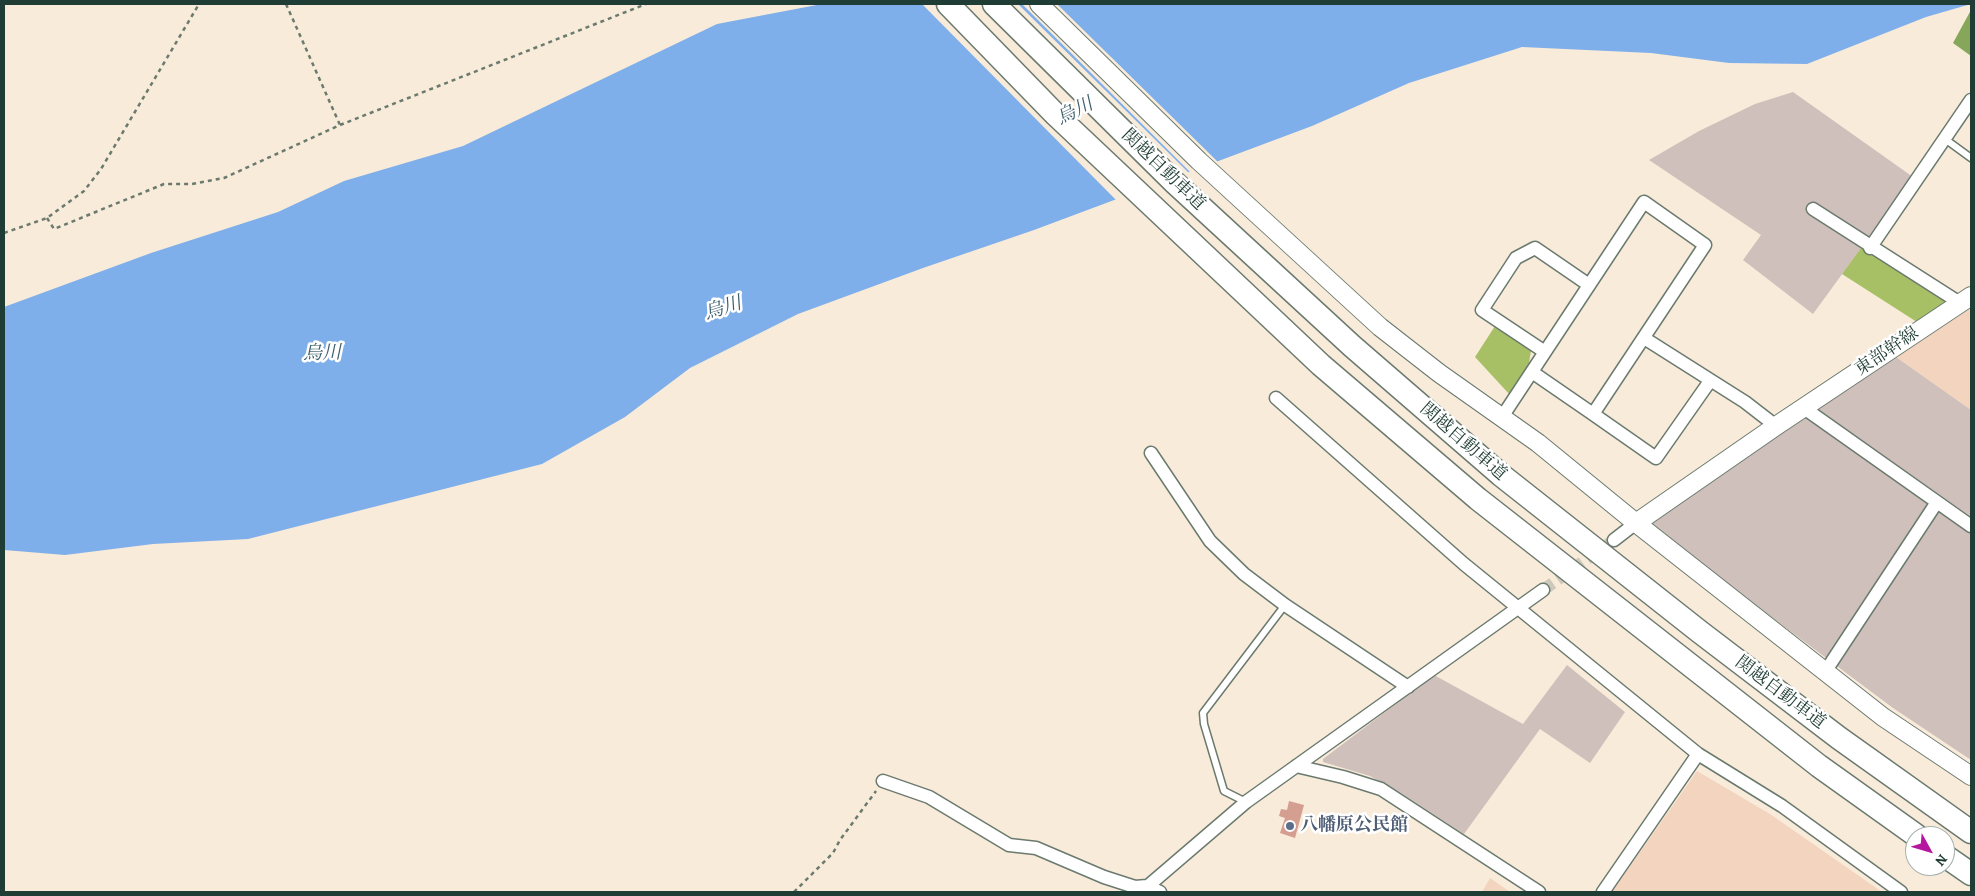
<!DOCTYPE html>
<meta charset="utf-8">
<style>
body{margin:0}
#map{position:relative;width:1975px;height:896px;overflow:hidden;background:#f8ebda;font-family:Alegreya,serif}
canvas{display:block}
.frame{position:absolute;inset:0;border:5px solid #1f3d34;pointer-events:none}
.north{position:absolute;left:1905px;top:826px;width:50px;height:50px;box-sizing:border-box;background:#fff;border:1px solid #a5b1ae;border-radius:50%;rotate:129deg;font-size:14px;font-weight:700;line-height:20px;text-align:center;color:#1f3d34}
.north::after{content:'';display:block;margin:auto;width:18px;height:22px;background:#b5179e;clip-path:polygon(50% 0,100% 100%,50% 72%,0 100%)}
</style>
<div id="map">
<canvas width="1975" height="896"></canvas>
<div class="frame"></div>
<div class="north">N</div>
</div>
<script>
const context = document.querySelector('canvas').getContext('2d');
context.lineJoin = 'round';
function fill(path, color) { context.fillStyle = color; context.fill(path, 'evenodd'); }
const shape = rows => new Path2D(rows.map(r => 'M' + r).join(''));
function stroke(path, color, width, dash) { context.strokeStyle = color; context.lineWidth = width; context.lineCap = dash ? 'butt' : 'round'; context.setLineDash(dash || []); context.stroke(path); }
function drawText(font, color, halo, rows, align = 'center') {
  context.font = font + ' Alegreya,"Noto Serif JP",serif'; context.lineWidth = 5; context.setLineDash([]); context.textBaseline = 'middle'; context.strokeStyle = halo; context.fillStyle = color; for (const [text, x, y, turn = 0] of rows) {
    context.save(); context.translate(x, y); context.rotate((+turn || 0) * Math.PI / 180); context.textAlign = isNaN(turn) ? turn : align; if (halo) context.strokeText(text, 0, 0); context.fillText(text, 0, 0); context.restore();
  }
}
const built = shape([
 [1971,306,1971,410,1896,357],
 [1697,771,1770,814,1882,892,1612,892],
 [1490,878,1510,892,1482,892]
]);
const industrial = shape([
 [1793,92,1913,177,1813,314,1743,260,1761,235,1649,160,1699,131,1755,104],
 [1896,357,1971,410,1971,760,1893,708,1647,524],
 [1567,665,1625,712,1590,763,1540,729,1464,834,1401,793,1370,776,1323,762,1323,759,1434,675,1523,724]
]);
const green = shape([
 [1861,248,1952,303,1920,324,1842,274],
 [1495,326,1531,351,1529,363,1510,395,1475,357]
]);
const forest = shape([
 [1971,10,1971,56,1953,43]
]);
const water = shape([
 [822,4,1018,5,1971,4,1926,17,1807,64,1729,63,1651,53,1522,47,1409,83,1312,126,1034,230,923,268,798,314,690,368,625,417,542,464,248,539,153,544,65,555,4,550,4,307,151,253,278,212,344,181,463,146,717,24]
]);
const pier = shape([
 [922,4,1018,4,1190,174,1118,202],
 [1022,4,1057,4,1219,163,1192,174]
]);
const building = shape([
 [1289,801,1304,805,1295,838,1280,833,1285,818,1279,816,1281,809,1287,810]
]);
const streetTunnel = shape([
 [1543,590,1614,540]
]);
const path = shape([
 [286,4,340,125],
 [47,218,54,229,164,184,192,184,224,178,340,125,646,4],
 [4,233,47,218,84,191,101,169,199,4],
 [794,892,833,853,840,840,876,791]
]);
const lane = shape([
 [1945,139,1971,158],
 [1246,802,1224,791,1204,724,1203,713,1285,605]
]);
const street = shape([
 [1813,209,1960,303],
 [1870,248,1971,100],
 [1644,338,1745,402,1776,426],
 [1545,352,1482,310,1516,258,1535,248,1589,285],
 [1276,398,1464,564,1698,754,1782,806,1901,892],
 [1804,408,1971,526],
 [1593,414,1656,458,1710,381],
 [1502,417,1644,202,1705,245,1593,414,1532,372],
 [1151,453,1210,541,1244,574,1285,605,1408,687],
 [1614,540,1636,523],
 [1825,672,1937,502],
 [1296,766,1343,777,1381,789,1539,892],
 [883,781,929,797,1009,845,1036,848,1104,877,1135,887,1147,886,1160,892],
 [1141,892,1246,802,1543,590],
 [1603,892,1698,754]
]);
const secondary = shape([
 [1039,4,1199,161,1380,327,1439,373,1538,443,1636,523,1883,717,1971,776],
 [1636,523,1776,426,1971,296]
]);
const highway = shape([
 [948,4,1056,115,1321,365,1478,499,1819,766,1917,836],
 [994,4,1175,183,1352,346,1501,475,1700,632,1839,738,1971,832],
 [1945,856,1971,874]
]);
const markers = [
 [1290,826,5,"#5c6f8a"]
];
const streetNames = [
 ["関越自動車道",1163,170,44],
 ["東部幹線",1887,352,-34],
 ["関越自動車道",1463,442,41],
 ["関越自動車道",1780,693,37]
];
const serviceNames = [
 ["八幡原公民館",1300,826]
];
const waterNames = [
 ["烏川",1075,112,-27],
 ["烏川",723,309,-18],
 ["烏川",322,354,-2]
];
fill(built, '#f3d4bf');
fill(industrial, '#cfc0bb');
fill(green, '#a8c065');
fill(forest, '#86a65a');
fill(water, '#7fafea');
fill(pier, '#f8ebda');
fill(building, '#d49e91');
stroke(streetTunnel, '#cdc8b9', 12, [12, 6]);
stroke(lane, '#6b7a6e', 9);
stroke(street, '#6b7a6e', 15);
stroke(secondary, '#6b7a6e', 20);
stroke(highway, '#6b7a6e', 25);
stroke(path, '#6b7a6e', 2.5, [4, 4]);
stroke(lane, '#fff', 6);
stroke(street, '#fff', 12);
stroke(secondary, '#fff', 18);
stroke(highway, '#fff', 22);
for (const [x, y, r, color] of markers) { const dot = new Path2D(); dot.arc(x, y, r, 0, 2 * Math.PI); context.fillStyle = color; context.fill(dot); stroke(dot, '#fff', 2); }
drawText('18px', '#1f3d34', '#fff', streetNames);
drawText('bold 18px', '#4e5e75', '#fff', serviceNames, 'left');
drawText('italic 19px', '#3c5f6b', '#fff', waterNames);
</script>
